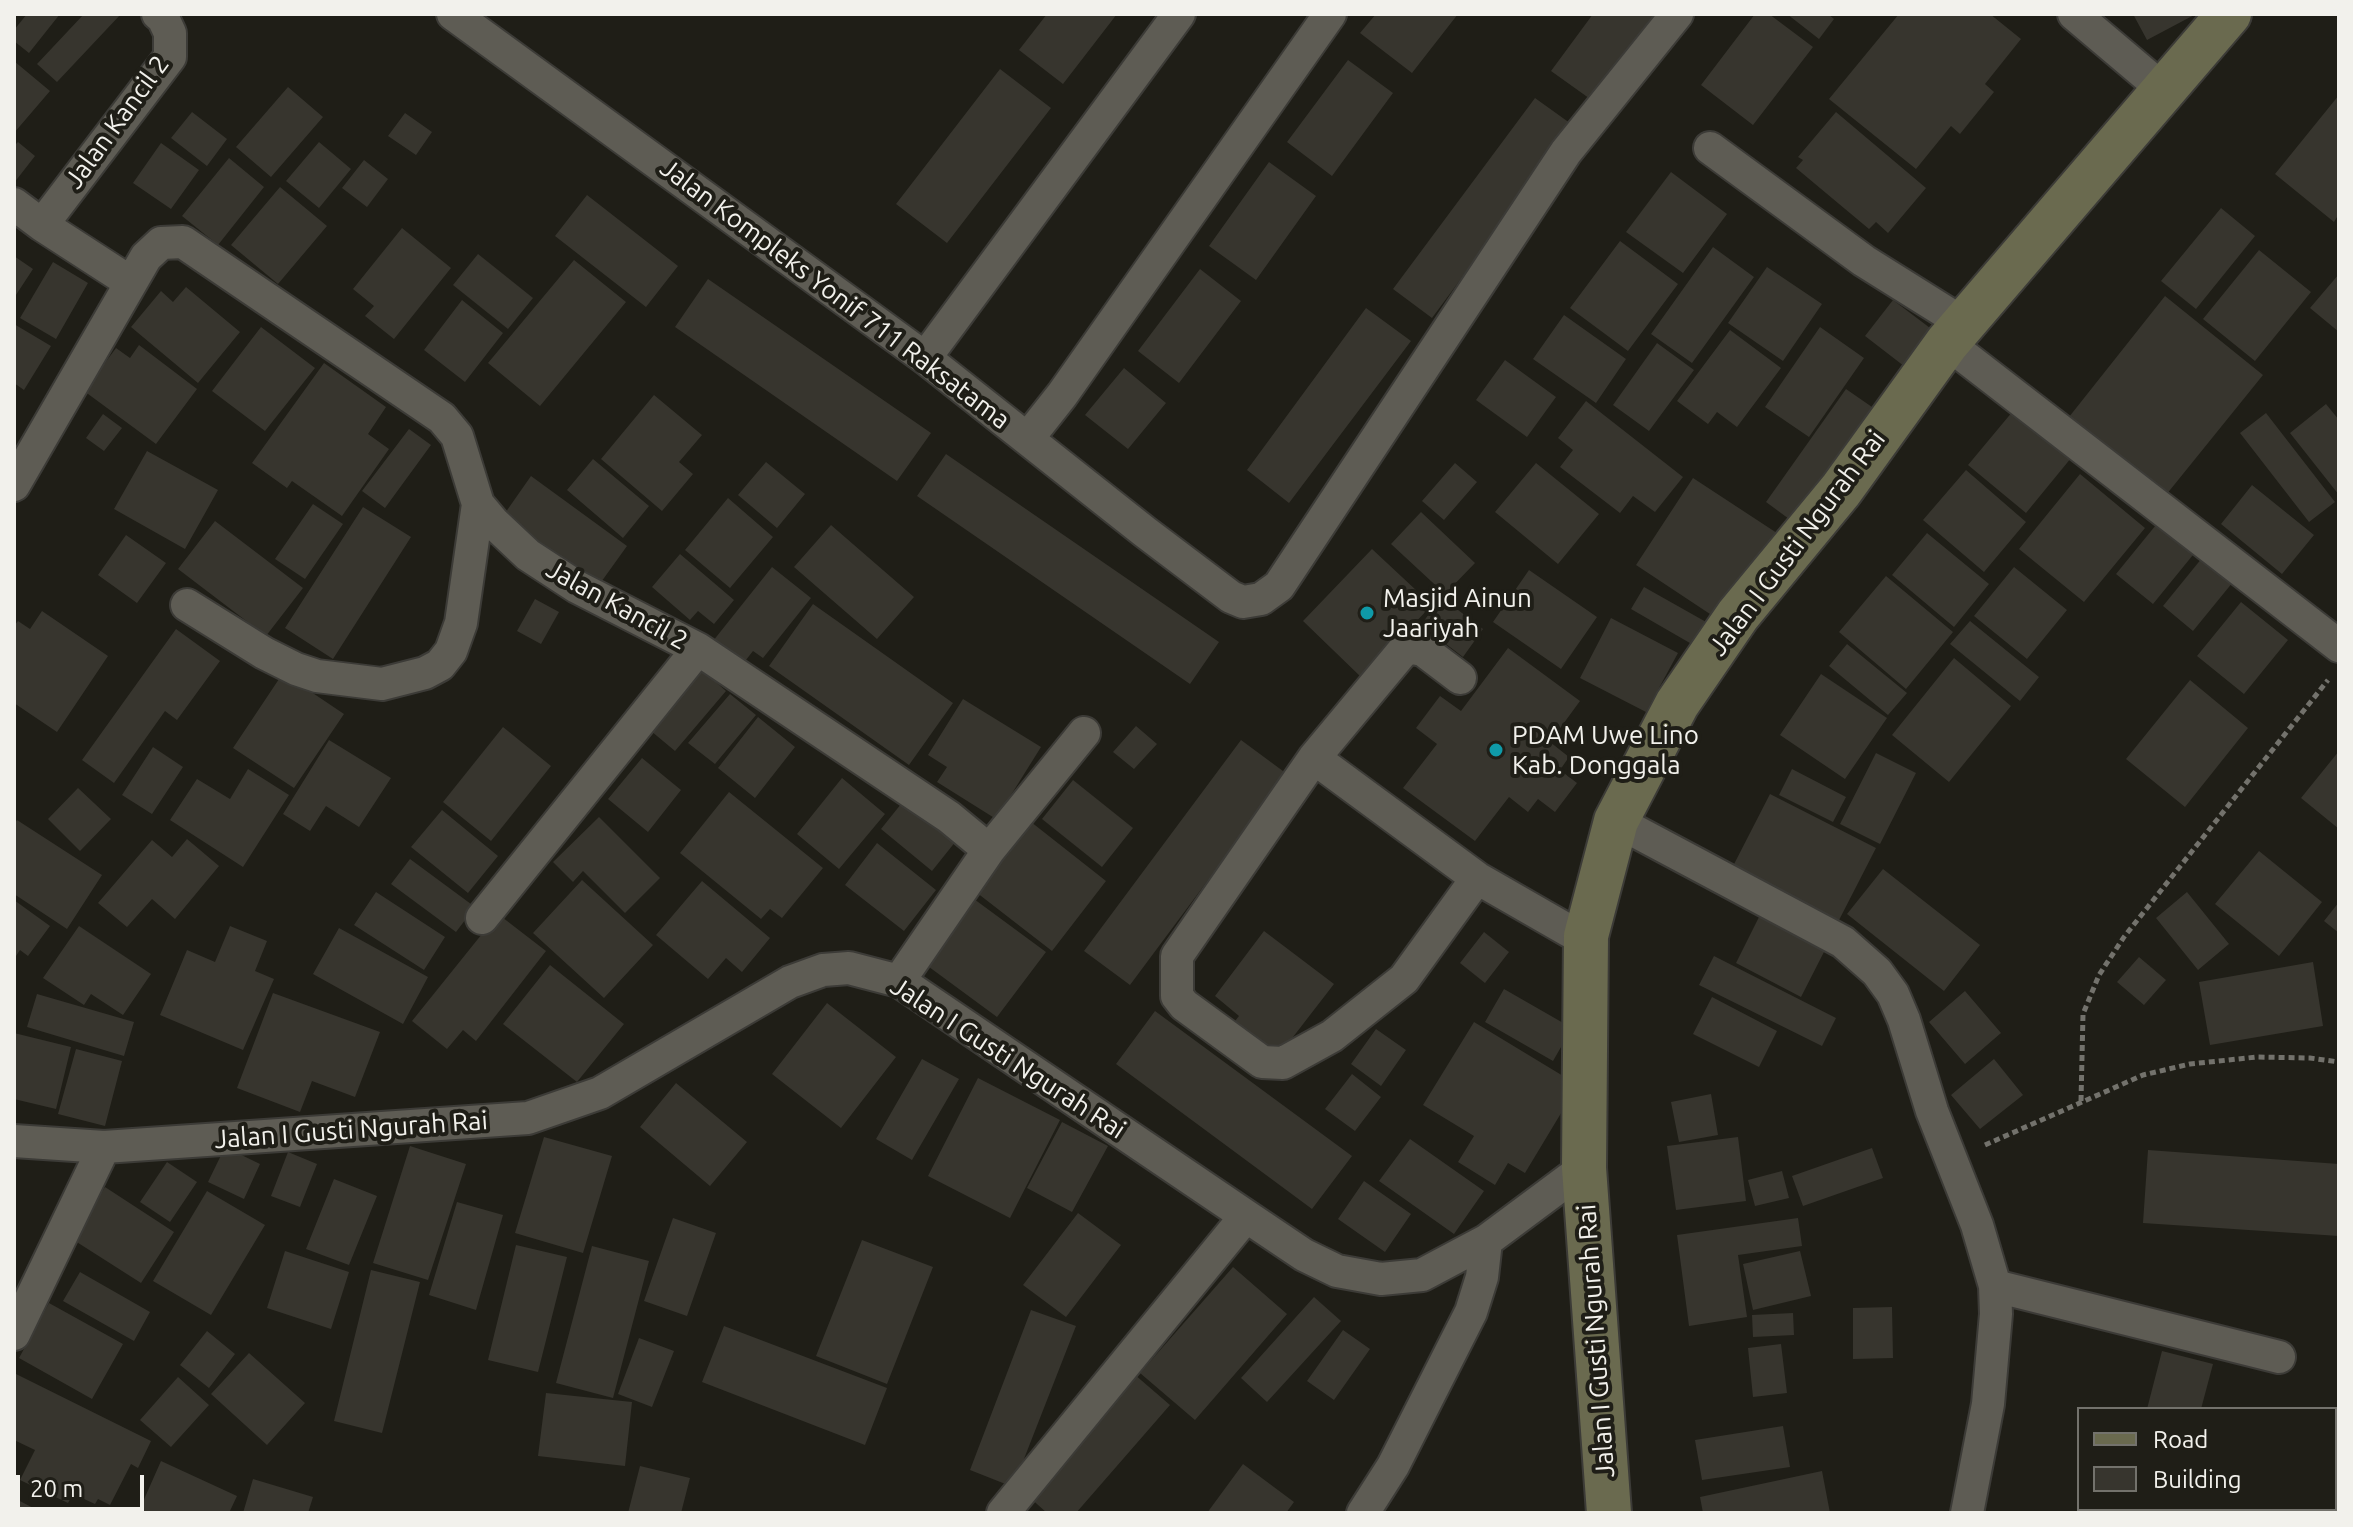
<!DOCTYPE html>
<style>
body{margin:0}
#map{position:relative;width:2353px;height:1527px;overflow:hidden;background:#1f1e17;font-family:Ubuntu,sans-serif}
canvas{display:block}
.frame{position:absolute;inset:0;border:16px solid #f2f1ec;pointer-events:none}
.legend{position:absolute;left:2077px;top:1407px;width:260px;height:104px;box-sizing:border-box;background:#1f1e17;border:2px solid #73726c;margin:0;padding:10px 14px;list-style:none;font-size:24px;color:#f2f1ec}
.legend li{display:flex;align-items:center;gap:16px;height:40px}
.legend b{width:40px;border:2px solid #73726c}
.scale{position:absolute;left:16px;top:1475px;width:128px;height:36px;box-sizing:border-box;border:4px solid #f2f1ec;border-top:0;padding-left:10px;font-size:24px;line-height:28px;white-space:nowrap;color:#f2f1ec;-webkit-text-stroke:6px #1f1e17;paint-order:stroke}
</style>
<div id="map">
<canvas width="2353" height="1527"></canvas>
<div class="frame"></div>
<ul class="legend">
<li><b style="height:10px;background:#6a6a4f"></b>Road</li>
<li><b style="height:22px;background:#37352e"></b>Building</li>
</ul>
<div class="scale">20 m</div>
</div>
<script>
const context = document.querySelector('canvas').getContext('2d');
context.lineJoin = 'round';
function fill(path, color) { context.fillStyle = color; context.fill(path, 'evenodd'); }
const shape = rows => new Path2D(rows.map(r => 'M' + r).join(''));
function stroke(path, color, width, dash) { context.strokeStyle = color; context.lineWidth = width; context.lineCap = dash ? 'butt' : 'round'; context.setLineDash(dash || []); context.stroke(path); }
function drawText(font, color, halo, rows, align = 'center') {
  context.font = font + ' Ubuntu,sans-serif'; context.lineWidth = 8; context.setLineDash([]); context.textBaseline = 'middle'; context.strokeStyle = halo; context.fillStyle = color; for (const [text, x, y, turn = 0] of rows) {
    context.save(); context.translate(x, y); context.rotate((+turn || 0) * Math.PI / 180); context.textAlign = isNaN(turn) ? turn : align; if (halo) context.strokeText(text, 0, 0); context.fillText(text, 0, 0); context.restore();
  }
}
const building = shape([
 [27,14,60,14,29,53,14,41,14,30],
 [84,14,121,14,57,82,37,64],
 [1047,14,1117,14,1063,84,1019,50],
 [1376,14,1458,14,1412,73,1360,33],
 [1593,14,1657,14,1593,101,1551,71],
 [1755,14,1769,14,1813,47,1753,125,1701,85],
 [1787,14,1828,14,1834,19,1819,39],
 [1899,14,1990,14,2021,39,1985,84,1994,92,1960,134,1951,126,1916,169,1829,99],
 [2133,14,2196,14,2147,40],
 [1348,60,1393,93,1332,176,1287,142],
 [14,61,50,91,14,133],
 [1000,69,1051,108,947,243,896,204],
 [288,87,323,117,271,177,236,147],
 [2339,95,2339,219,2337,217,2334,222,2275,174],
 [1535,98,1574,126,1432,318,1393,289],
 [192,112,227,139,207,166,171,138],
 [1836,112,1926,188,1888,233,1876,222,1869,229,1796,168,1803,160,1798,157],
 [405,113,432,132,416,155,388,136],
 [18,142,35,156,14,183,14,146],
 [319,142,351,169,319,208,286,181],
 [161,143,199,170,171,209,133,183],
 [229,158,264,187,218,245,182,216],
 [364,160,388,179,367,207,342,188],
 [1269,162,1316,196,1256,280,1209,246],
 [1671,172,1727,214,1683,273,1626,232],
 [280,187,327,226,278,284,231,245],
 [587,195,678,266,646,307,555,236],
 [2221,208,2255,236,2196,309,2161,281],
 [402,228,451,268,394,339,365,316,374,306,353,289],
 [1620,241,1678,284,1628,351,1570,308],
 [1713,247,1754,277,1692,363,1651,334],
 [2259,250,2311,292,2255,361,2203,319],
 [478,254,533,298,508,329,453,285],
 [14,256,33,269,14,298],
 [574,260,626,302,540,406,488,363],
 [53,262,88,283,56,339,20,318],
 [1767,267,1822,304,1783,361,1728,323],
 [1200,269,1241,301,1179,383,1138,351],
 [2339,274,2339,332,2310,308],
 [708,279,931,433,897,481,675,327],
 [186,287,240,332,198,383,131,327,161,291,173,302],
 [2165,296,2263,375,2166,495,2069,417],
 [462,300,503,333,465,382,424,350],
 [1893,300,1942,337,1913,373,1865,336],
 [1366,308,1411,341,1289,503,1247,470],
 [1564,315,1626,359,1596,403,1533,359],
 [14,324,51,346,24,390,14,383],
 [261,327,315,368,265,431,212,391],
 [1820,327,1864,358,1809,437,1765,407],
 [1730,330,1781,368,1737,427,1717,412,1708,424,1677,401],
 [1657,343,1694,370,1649,431,1613,405],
 [139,345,197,389,156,444,84,391,116,348,130,358],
 [1505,360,1556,397,1527,437,1476,400],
 [324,363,386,407,368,434,389,449,342,516,292,481,287,488,252,463],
 [1124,368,1166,403,1128,449,1085,415],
 [1846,389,1885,416,1804,530,1766,502],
 [654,395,702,435,679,462,693,474,662,511,601,459],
 [1586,401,1683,477,1655,512,1633,496,1620,513,1560,467,1573,450,1558,438],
 [2326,404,2339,420,2339,495,2290,433],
 [2018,405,2076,452,2026,513,1968,465],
 [2266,413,2335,502,2309,522,2240,433],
 [103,414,122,428,104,451,86,438],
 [409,429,431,445,385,508,362,491],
 [147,451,218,490,185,549,114,509],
 [946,454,1219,642,1190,684,917,496],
 [593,459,649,506,623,538,567,490],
 [766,462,805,494,777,528,738,495],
 [1455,463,1477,482,1444,520,1422,501],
 [1536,463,1599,514,1558,564,1495,512],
 [1966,470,2026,522,1984,572,1923,520],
 [2080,474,2145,528,2084,602,2019,549],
 [531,476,627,546,599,585,503,516],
 [1693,478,1783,537,1760,571,1751,564,1716,618,1636,565],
 [2252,485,2314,535,2282,574,2221,524],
 [728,498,773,537,730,588,685,550],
 [313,504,343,524,305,579,275,559],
 [363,507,411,537,333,659,285,628],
 [1421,512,1475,563,1445,594,1391,544],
 [2160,520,2197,550,2153,604,2116,574],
 [215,521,303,588,266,636,178,569],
 [831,525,914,597,877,639,794,567],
 [1927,533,1989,584,1954,627,1892,575],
 [126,535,166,563,137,603,98,575],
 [1372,549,1432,605,1362,678,1303,621],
 [680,554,734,600,714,624,698,611,690,620,652,587],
 [2202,558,2233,582,2193,631,2163,606],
 [772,567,811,598,763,658,753,651,742,665,713,641],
 [2014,567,2067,610,2027,659,1974,616],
 [1529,570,1597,617,1561,669,1493,622],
 [1886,576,1953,632,1906,689,1839,632],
 [1644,587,1715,627,1702,650,1631,609],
 [1441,597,1483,629,1463,657,1421,625],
 [535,599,559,612,541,644,517,631],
 [2241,602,2288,640,2244,694,2197,656],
 [813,604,953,703,909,765,769,666],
 [42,611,108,656,57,732,14,703,14,626,18,621,30,629],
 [1611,618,1678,653,1646,712,1580,678],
 [1970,621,2039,677,2020,701,1950,644],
 [176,629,220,661,177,720,165,711,114,783,82,760],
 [1847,644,1907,693,1888,715,1829,666],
 [1508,648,1580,701,1550,742,1569,757,1560,770,1577,783,1555,812,1538,799,1528,812,1509,797,1475,841,1403,788,1437,744,1416,728,1440,696,1461,711],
 [1954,658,2011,706,1949,782,1892,735],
 [697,665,726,691,675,751,645,726],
 [283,673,344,714,294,788,233,748],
 [1821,674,1887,718,1845,779,1780,735],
 [2190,680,2248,728,2185,807,2126,759],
 [730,694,756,715,715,764,688,743],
 [963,699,1041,747,996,819,937,782,947,767,928,755],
 [758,717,795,747,755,798,718,768],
 [1136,726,1157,744,1134,769,1113,752],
 [503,727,551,766,491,841,443,802],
 [329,740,391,778,359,827,326,806,310,831,283,814],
 [1241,740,1287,774,1130,985,1084,951],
 [153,747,183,767,152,814,122,795],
 [2339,751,2339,829,2301,798],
 [1876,753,1916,773,1880,844,1840,824],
 [642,758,681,790,648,832,608,799],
 [248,769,289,795,243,867,170,820,197,779,230,799],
 [1792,769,1846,797,1833,822,1779,795],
 [842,778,885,814,839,869,797,834],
 [1073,780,1133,828,1102,867,1042,819],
 [78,788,111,819,80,851,48,819],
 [729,792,823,868,782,918,770,909,761,919,680,853],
 [909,794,960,836,932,871,881,829],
 [1770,794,1876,848,1837,924,1731,870],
 [442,810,498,856,468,893,411,847],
 [599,817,660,878,625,913,583,871,573,882,553,862],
 [1026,818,1106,881,1052,951,972,889],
 [17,820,102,875,67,929,14,894,14,824],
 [187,839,219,866,175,919,152,899,127,927,98,903,152,840,172,857],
 [877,843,936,890,904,931,845,885],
 [2259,851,2322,902,2279,956,2215,904],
 [410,859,475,907,456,932,391,884],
 [1883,869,1980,945,1944,991,1847,914],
 [582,880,653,945,604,998,533,933],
 [702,881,770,938,742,972,726,958,708,979,656,935],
 [376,892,445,937,424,970,354,925],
 [2187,892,2229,944,2198,970,2156,918],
 [974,899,1046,952,997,1017,925,964],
 [14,900,50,926,28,956,20,950,14,959],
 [2339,902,2339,933,2324,921],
 [498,914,546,951,476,1041,463,1030,447,1049,412,1021],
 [1759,917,1825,950,1801,997,1736,963],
 [79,926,151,974,123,1015,91,994,84,1005,43,978],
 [230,926,267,941,255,971,274,979,243,1050,160,1015,187,950,215,962],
 [339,928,428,977,403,1024,313,974],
 [1264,931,1334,984,1283,1050,1277,1045,1269,1055,1231,1026,1239,1016,1215,996],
 [1484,932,1509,952,1485,983,1460,963],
 [1714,956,1836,1018,1822,1046,1699,985],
 [2139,957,2166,980,2144,1005,2117,982],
 [2313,962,2323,1026,2210,1045,2199,982],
 [550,965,624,1024,577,1082,503,1024],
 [1504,989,1572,1028,1553,1061,1485,1022],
 [1965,991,2001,1033,1965,1064,1929,1022],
 [273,993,380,1032,355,1097,312,1081,300,1112,237,1088],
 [37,994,134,1022,124,1056,27,1027],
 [1712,997,1777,1031,1759,1067,1693,1034],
 [827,1003,896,1057,841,1128,772,1074],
 [1155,1011,1352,1156,1312,1209,1116,1064],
 [1474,1022,1578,1085,1525,1173,1508,1163,1495,1185,1458,1162,1474,1136,1423,1105],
 [1376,1029,1406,1050,1381,1086,1351,1064],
 [14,1033,71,1047,56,1109,14,1099],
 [76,1049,122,1061,105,1126,58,1114],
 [922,1059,959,1079,912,1160,876,1139],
 [1994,1059,2023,1095,1980,1129,1951,1095],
 [1352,1074,1381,1097,1355,1131,1325,1109],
 [978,1078,1060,1120,1010,1218,928,1176],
 [676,1083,747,1142,710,1186,640,1127],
 [1711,1094,1718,1135,1679,1142,1671,1102],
 [1062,1122,1108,1146,1072,1212,1027,1188],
 [544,1137,612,1156,583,1253,515,1233],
 [1738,1137,1746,1201,1676,1210,1667,1146],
 [1410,1139,1484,1191,1454,1234,1379,1181],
 [410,1146,466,1164,428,1280,373,1263],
 [225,1147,260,1164,244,1199,208,1182],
 [1872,1148,1883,1178,1803,1206,1792,1176],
 [2148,1150,2339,1164,2339,1236,2143,1223],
 [288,1152,317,1164,300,1207,271,1196],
 [167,1162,197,1182,170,1222,140,1202],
 [1782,1171,1789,1198,1755,1206,1748,1180],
 [334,1179,377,1196,349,1265,306,1249],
 [1364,1181,1411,1214,1385,1252,1338,1219],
 [105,1187,174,1232,141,1283,72,1239],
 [207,1191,265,1225,211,1315,153,1281],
 [457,1202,503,1215,476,1310,429,1295],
 [1078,1213,1121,1245,1066,1317,1023,1285],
 [673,1218,716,1233,687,1316,644,1301],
 [1798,1218,1802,1246,1738,1255,1747,1317,1689,1326,1677,1235],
 [862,1240,933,1267,887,1384,816,1356],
 [516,1245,567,1257,538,1372,488,1360],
 [592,1246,649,1261,613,1398,556,1383],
 [285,1251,349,1272,331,1329,267,1308],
 [1800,1251,1811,1296,1753,1310,1743,1264],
 [1233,1267,1287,1314,1195,1420,1140,1373],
 [371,1270,420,1282,382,1433,334,1421],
 [80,1272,150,1312,134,1341,63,1301],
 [1314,1297,1341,1321,1267,1402,1241,1378],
 [49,1303,123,1344,92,1399,19,1358],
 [1892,1307,1893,1358,1853,1359,1853,1308],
 [1031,1310,1076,1326,1013,1487,970,1470],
 [1793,1313,1794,1335,1753,1337,1752,1315],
 [724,1326,887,1388,865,1445,702,1382],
 [1343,1330,1370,1349,1334,1400,1307,1381],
 [207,1331,235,1354,209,1388,180,1365],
 [639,1338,674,1351,652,1407,618,1394],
 [1781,1344,1787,1393,1753,1397,1748,1348],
 [2162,1351,2213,1364,2201,1409,2147,1409],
 [249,1353,305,1403,267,1445,211,1394],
 [14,1373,151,1441,138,1468,131,1464,110,1505,98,1499,95,1504,73,1494,68,1503,20,1480,35,1450,14,1440],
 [1134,1374,1170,1405,1076,1513,1047,1513,1028,1496],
 [178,1377,209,1405,171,1447,140,1420],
 [546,1393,632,1402,625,1466,538,1456],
 [1783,1426,1790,1467,1702,1480,1695,1440],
 [161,1461,237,1496,229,1513,138,1513],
 [1243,1464,1294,1502,1286,1513,1207,1513],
 [640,1466,690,1478,681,1513,628,1513],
 [1822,1471,1830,1513,1703,1513,1700,1497],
 [253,1479,313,1497,308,1513,243,1513],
 [14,1498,43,1513,14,1513]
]);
const path = shape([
 [2081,1101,2083,1014,2099,975,2124,937,2328,680],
 [1985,1145,2143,1075,2190,1064,2257,1057,2310,1058,2339,1062]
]);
const minor = shape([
 [453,14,925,358,1145,532,1231,597,1243,602,1261,599,1279,586,1566,152,1677,14],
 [2074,14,2165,91],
 [1710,148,1864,261,1963,323],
 [14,204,42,225,130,282],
 [42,225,170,57,170,33,163,18,158,14],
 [1947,343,2339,646],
 [925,358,1179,14],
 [1028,438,1062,395,1330,14],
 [14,485,146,257,161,243,183,242,442,418,457,436,478,504,494,523,528,555,577,587,698,649,949,817,989,850,899,981],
 [187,605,264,653,296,669,317,676,382,684,425,673,440,665,451,651,461,623,478,504],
 [1460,678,1423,650,1413,648,1403,651,1314,758,1177,956,1177,996,1184,1005,1262,1062,1283,1063,1332,1036,1404,979,1477,878],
 [1314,758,1477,878,1571,932,1586,936],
 [1616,821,1843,942,1877,972,1893,994,1904,1020,1932,1111,1977,1225,1995,1286,1996,1314,1988,1404,1967,1513],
 [989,850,1084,733],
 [482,918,698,649],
 [14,1141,104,1147,528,1118,600,1093,790,982,823,970,849,968,899,981,1246,1216,1304,1255,1337,1271,1381,1279,1422,1275,1486,1241,1584,1168],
 [1995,1286,2279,1357],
 [14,1334,104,1147],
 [1003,1513,1246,1216],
 [1363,1513,1393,1466,1471,1312,1482,1277,1486,1241]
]);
const secondary = shape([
 [1609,1513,1584,1168,1586,936,1616,821,1677,704,1738,615,1841,490,1947,343,2229,14]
]);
const markers = [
 [1367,613,8,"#0f9aa8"],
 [1496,750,8,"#0f9aa8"]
];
const streetNames = [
 ["Jalan Kancil 2",117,122,-54],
 ["Jalan Kompleks Yonif 711 Raksatama",835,294,37],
 ["Jalan I Gusti Ngurah Rai",1797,543,-53],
 ["Jalan Kancil 2",617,605,29],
 ["Jalan I Gusti Ngurah Rai",1008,1058,33],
 ["Jalan I Gusti Ngurah Rai",351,1130,-4],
 ["Jalan I Gusti Ngurah Rai",1596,1341,-94]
];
const poiNames = [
 ["Masjid Ainun",1383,598],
 ["Jaariyah",1383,628],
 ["PDAM Uwe Lino",1512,735],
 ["Kab. Donggala",1512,765]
];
fill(building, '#37352e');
stroke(minor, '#3c3b37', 36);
stroke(secondary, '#3c3b37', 48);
stroke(path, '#73726c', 5, [6, 4]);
stroke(minor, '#5e5c54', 32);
stroke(secondary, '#6a6a4f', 44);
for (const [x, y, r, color] of markers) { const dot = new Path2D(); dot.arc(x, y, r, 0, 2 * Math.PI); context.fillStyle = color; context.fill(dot); stroke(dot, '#1f1e17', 3); }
drawText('26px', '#f2f1ec', '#1f1e17', streetNames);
drawText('26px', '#f2f1ec', '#1f1e17', poiNames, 'left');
</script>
